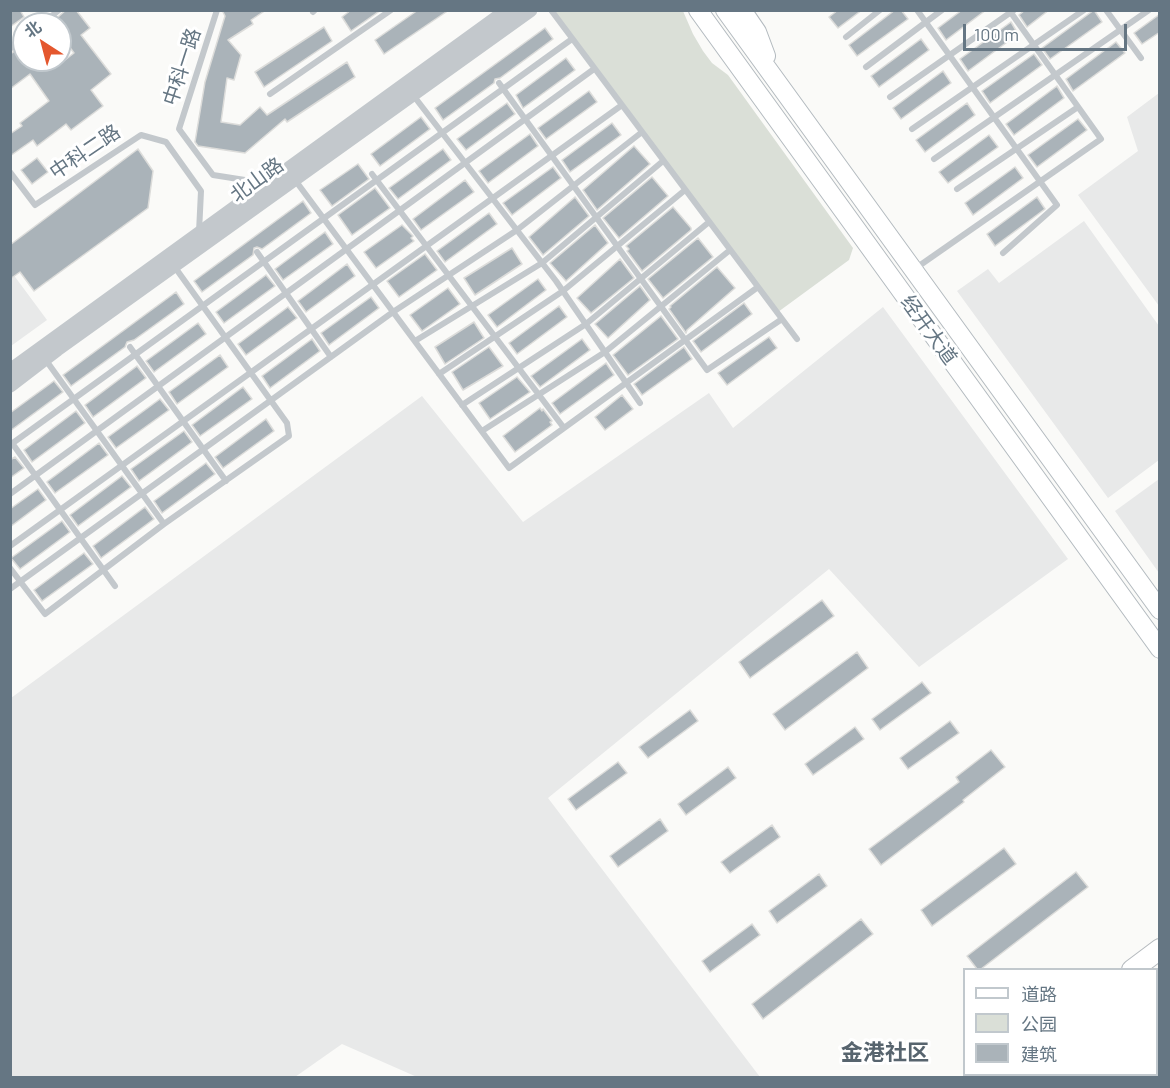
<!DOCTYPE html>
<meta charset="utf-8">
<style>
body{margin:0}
#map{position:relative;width:1170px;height:1088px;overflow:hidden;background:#fafaf8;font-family:Barlow,"Noto Sans SC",sans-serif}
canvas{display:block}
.frame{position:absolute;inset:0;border:12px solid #657683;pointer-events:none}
.legend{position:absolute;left:963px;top:968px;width:195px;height:108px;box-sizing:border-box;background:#fff;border:2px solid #c1c8cd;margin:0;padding:8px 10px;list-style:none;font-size:18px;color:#657683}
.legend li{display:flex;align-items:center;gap:12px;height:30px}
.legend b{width:30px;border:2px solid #c1c8cd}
.north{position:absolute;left:12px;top:12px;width:60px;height:60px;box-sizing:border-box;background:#fff;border:2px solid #c1c8cd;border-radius:50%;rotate:324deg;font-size:16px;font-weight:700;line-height:24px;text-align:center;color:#657683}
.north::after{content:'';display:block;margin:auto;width:21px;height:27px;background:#e4572e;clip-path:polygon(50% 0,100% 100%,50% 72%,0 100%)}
.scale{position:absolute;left:963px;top:24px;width:164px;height:27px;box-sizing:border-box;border:3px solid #657683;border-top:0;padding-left:8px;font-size:18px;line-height:21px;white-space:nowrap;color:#657683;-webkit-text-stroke:4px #fff;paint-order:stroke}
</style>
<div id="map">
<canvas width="1170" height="1088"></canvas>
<div class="frame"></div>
<ul class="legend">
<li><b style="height:8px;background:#fff"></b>道路</li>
<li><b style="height:16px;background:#dadfd7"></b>公园</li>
<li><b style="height:16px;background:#aab3b9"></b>建筑</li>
</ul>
<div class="north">北</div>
<div class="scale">100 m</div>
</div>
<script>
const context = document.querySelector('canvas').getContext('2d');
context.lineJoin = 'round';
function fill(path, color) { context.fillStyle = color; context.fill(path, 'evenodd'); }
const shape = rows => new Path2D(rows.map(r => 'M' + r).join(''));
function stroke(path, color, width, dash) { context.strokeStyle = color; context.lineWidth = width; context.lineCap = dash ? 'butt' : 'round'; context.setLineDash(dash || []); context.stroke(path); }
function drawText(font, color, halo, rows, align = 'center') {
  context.font = font + ' Barlow,"Noto Sans SC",sans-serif'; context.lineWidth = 6; context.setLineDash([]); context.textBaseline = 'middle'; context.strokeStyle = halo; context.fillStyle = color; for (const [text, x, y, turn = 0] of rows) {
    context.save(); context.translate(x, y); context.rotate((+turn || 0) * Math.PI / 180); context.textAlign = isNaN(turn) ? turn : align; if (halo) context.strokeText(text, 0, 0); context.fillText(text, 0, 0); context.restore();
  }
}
const built = shape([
 [1159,93,1159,306,1078,195,1138,151,1127,117],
 [1084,221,1159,326,1159,460,1108,498,957,291,988,269,999,283],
 [10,270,47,320,11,346,10,346],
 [883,307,1068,559,919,667,829,569,548,798,760,1077,417,1077,342,1044,295,1077,11,1077,11,698,422,396,523,522,709,393,733,428],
 [1159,479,1159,573,1115,511]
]);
const green = shape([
 [554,11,683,11,693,34,703,51,712,63,728,75,853,248,849,260,778,312]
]);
const building = shape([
 [10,10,20,10,24,17,10,27,10,10],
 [66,10,76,10,90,28,81,35,111,74,91,90,103,106,71,130,66,124,37,146,33,140,10,156,10,134,22,126,20,123,49,101,30,74,10,89,10,54,24,45,24,60,65,60,74,53,60,34,60,24,50,24,66,10],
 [222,10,266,10,251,20,253,24,228,40,241,55,234,80,227,78,221,122,240,125,260,107,267,115,347,62,355,77,287,122,285,119,245,153,198,146,195,142,205,82,225,16,222,10],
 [351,10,381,10,351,31,342,17,351,10],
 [418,10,449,10,384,54,375,40,418,10],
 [838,10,862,10,838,28,829,17,838,10],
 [895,10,901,10,908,19,857,56,849,45,895,10],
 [962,10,986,10,946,40,938,28,962,10],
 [1025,10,1049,10,1027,27,1019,15,1025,10],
 [1094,10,1102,22,1050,59,1042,48,1094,10],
 [1160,14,1160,32,1142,44,1134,33,1160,14],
 [1011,22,1018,34,968,71,960,59,1011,22],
 [324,27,332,41,264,87,255,72,324,27],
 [545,28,553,39,500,78,495,79,494,83,443,120,435,108,545,28],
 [921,39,929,50,879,87,871,76,921,39],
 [1116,42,1125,53,1073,91,1066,79,1116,42],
 [1034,54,1042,65,990,103,982,91,1034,54],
 [566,58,575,70,523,108,516,95,566,58],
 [943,71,951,83,901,119,893,108,943,71],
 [1057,86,1064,98,1014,135,1006,124,1057,86],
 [589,91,597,102,546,139,538,128,589,91],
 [507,103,515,114,466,150,457,139,507,103],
 [967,103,975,115,925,152,916,140,967,103],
 [421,117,430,129,380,166,371,154,421,117],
 [1078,119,1087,130,1037,167,1028,155,1078,119],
 [612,123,621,135,570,172,562,160,612,123],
 [530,134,538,146,488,183,479,171,530,134],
 [989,135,998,147,948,183,939,172,989,135],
 [634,146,650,164,597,210,583,190,634,146],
 [138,149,153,171,148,208,34,291,20,272,10,279,10,245,138,149],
 [443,149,451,160,398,199,389,188,443,149],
 [37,158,48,172,32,184,21,170,37,158],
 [358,164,369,179,332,206,320,190,358,164],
 [553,167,561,178,512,215,503,203,553,167],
 [1015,167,1023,178,973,215,965,203,1015,167],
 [652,177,668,196,619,238,603,218,652,177],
 [465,180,474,192,421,230,413,219,465,180],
 [375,188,390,208,352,235,338,215,375,188],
 [575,197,589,216,543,255,529,237,575,197],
 [1037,197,1045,209,995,246,987,234,1037,197],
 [303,201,311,213,262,249,257,247,254,248,253,255,202,292,194,281,303,201],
 [673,207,691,228,691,230,642,271,627,251,629,249,626,246,673,207],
 [489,213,497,224,445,262,437,251,489,213],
 [402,225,413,236,411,238,414,241,376,268,364,252,402,225],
 [595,225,608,243,566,281,550,263,595,225],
 [325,232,333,244,283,280,275,269,325,232],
 [698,238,713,257,663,298,648,279,698,238],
 [512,248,522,264,475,295,464,278,512,248],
 [425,254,437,270,399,297,387,281,425,254],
 [620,259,634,278,591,313,577,298,620,259],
 [347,264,355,276,306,312,298,301,347,264],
 [717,267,735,288,687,330,686,333,669,309,671,307,670,306,717,267],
 [266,275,275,286,224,323,216,312,266,275],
 [538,279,546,290,497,327,488,315,538,279],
 [640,286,650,300,608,338,595,324,640,286],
 [448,288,460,304,422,331,410,315,448,288],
 [176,292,184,304,134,340,127,342,125,347,71,386,63,375,176,292],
 [371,297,379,308,329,345,321,333,371,297],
 [744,303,752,314,701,352,693,341,744,303],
 [559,306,567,317,517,354,509,343,559,306],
 [288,307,297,318,246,355,238,344,288,307],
 [661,316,678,339,628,375,613,355,661,316],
 [474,322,484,338,445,364,435,347,474,322],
 [198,323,206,334,154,372,146,361,198,323],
 [769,337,777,348,727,385,718,373,769,337],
 [312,339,320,351,270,388,262,376,312,339],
 [582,339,590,350,540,387,531,376,582,339],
 [489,347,503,366,463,390,452,372,489,347],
 [684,347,692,359,642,395,634,384,684,347],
 [220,355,228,367,177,404,169,392,220,355],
 [606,363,614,375,560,414,552,403,606,363],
 [137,366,146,378,93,417,85,405,137,366],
 [517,377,530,392,490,419,479,403,517,377],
 [54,381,63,392,10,431,10,413,54,381],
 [243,387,252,399,200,436,192,425,243,387],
 [622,395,633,409,605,430,595,417,622,395],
 [160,399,169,410,116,448,108,437,160,399],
 [540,408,542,411,543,409,552,421,550,422,552,425,515,452,503,436,540,408],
 [76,411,85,423,32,462,24,450,76,411],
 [266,419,274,431,223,468,215,457,266,419],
 [184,431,192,442,139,481,131,469,184,431],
 [99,443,108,455,55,493,47,482,48,481,99,443],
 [15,457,24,468,10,478,10,460,15,457],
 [206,463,215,474,162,513,154,501,206,463],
 [122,476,131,487,78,526,70,515,122,476],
 [38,489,46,500,10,527,10,509,38,489],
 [145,507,154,519,101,558,93,546,145,507],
 [62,521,70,532,20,569,11,558,62,521],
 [84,553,93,564,42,601,34,590,84,553],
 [822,600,834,616,750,678,739,662,822,600],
 [857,652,868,668,785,730,773,714,857,652],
 [922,682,931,693,880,730,872,719,922,682],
 [690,710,698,721,648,758,639,747,690,710],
 [950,721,959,733,908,769,900,758,950,721],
 [855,727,864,739,813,775,805,764,855,727],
 [991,750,1005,767,963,800,964,802,881,865,869,849,959,782,956,777,991,750],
 [618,762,627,773,576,810,568,799,618,762],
 [728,767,736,778,686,815,678,804,728,767],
 [660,819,668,831,618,867,610,856,660,819],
 [772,825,780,837,730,873,721,862,772,825],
 [1004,848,1016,864,932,926,921,910,1004,848],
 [1076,872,1088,887,981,969,977,969,967,956,1076,872],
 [819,874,827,886,777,923,769,911,819,874],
 [861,919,873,934,763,1019,752,1004,861,919],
 [752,924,760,935,710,972,702,961,752,924]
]);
const service = shape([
 [217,10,179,129,213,175,264,183],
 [551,10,797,339],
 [917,10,1057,205,1003,253],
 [1106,10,1141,58],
 [313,12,315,10],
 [42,24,59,10],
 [846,37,880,10],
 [10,49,24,38],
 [866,67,942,10],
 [499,83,707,370,782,319],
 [270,94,391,10],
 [413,95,556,281,640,403],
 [890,97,1014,10],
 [912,129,1084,10],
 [934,159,1149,10],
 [10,172,35,205,141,135,166,142,201,191,199,232],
 [372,174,564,428],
 [295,180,509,468,758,287],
 [957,189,1078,107],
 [257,252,331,357],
 [916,268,1101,139,1009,10],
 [415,341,542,263,663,161],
 [130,347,226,481],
 [45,359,164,524],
 [439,374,563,291,685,190],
 [462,405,586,324,709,222],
 [482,431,605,352,730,250],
 [12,443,115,586],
 [10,445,572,39],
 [10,494,594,69],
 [10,546,622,105],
 [10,568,45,614,164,524,289,436,287,423,174,266],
 [10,589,393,312,517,230,642,132]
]);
const tertiary = shape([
 [10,371,508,10],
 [10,385,57,349,530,10]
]);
const secondary = shape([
 [698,10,1160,649],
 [725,10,1160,610],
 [742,10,757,32,766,56]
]);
const primary = shape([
 [1132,970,1160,949],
 [1156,995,1160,993],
 [985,1078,989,1074],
 [1045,1078,1049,1074]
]);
const streetNames = [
 ["中科一路",182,67,-72],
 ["中科二路",85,152,-34],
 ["北山路",257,180,-36],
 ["经开大道",929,330,54]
];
const quarterNames = [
 ["金港社区",885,1053]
];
fill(built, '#e8e9e9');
fill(green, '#dadfd7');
fill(building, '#aab3b9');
stroke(building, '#dcdcda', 1.5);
stroke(secondary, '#b3babf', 20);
stroke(primary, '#b5babe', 22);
stroke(service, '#c3c8cc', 6);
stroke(tertiary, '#c3c8cc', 15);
stroke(secondary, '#fff', 18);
stroke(primary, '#fff', 20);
drawText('20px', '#657683', '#fff', streetNames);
drawText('bold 22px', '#57646e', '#fff', quarterNames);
</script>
